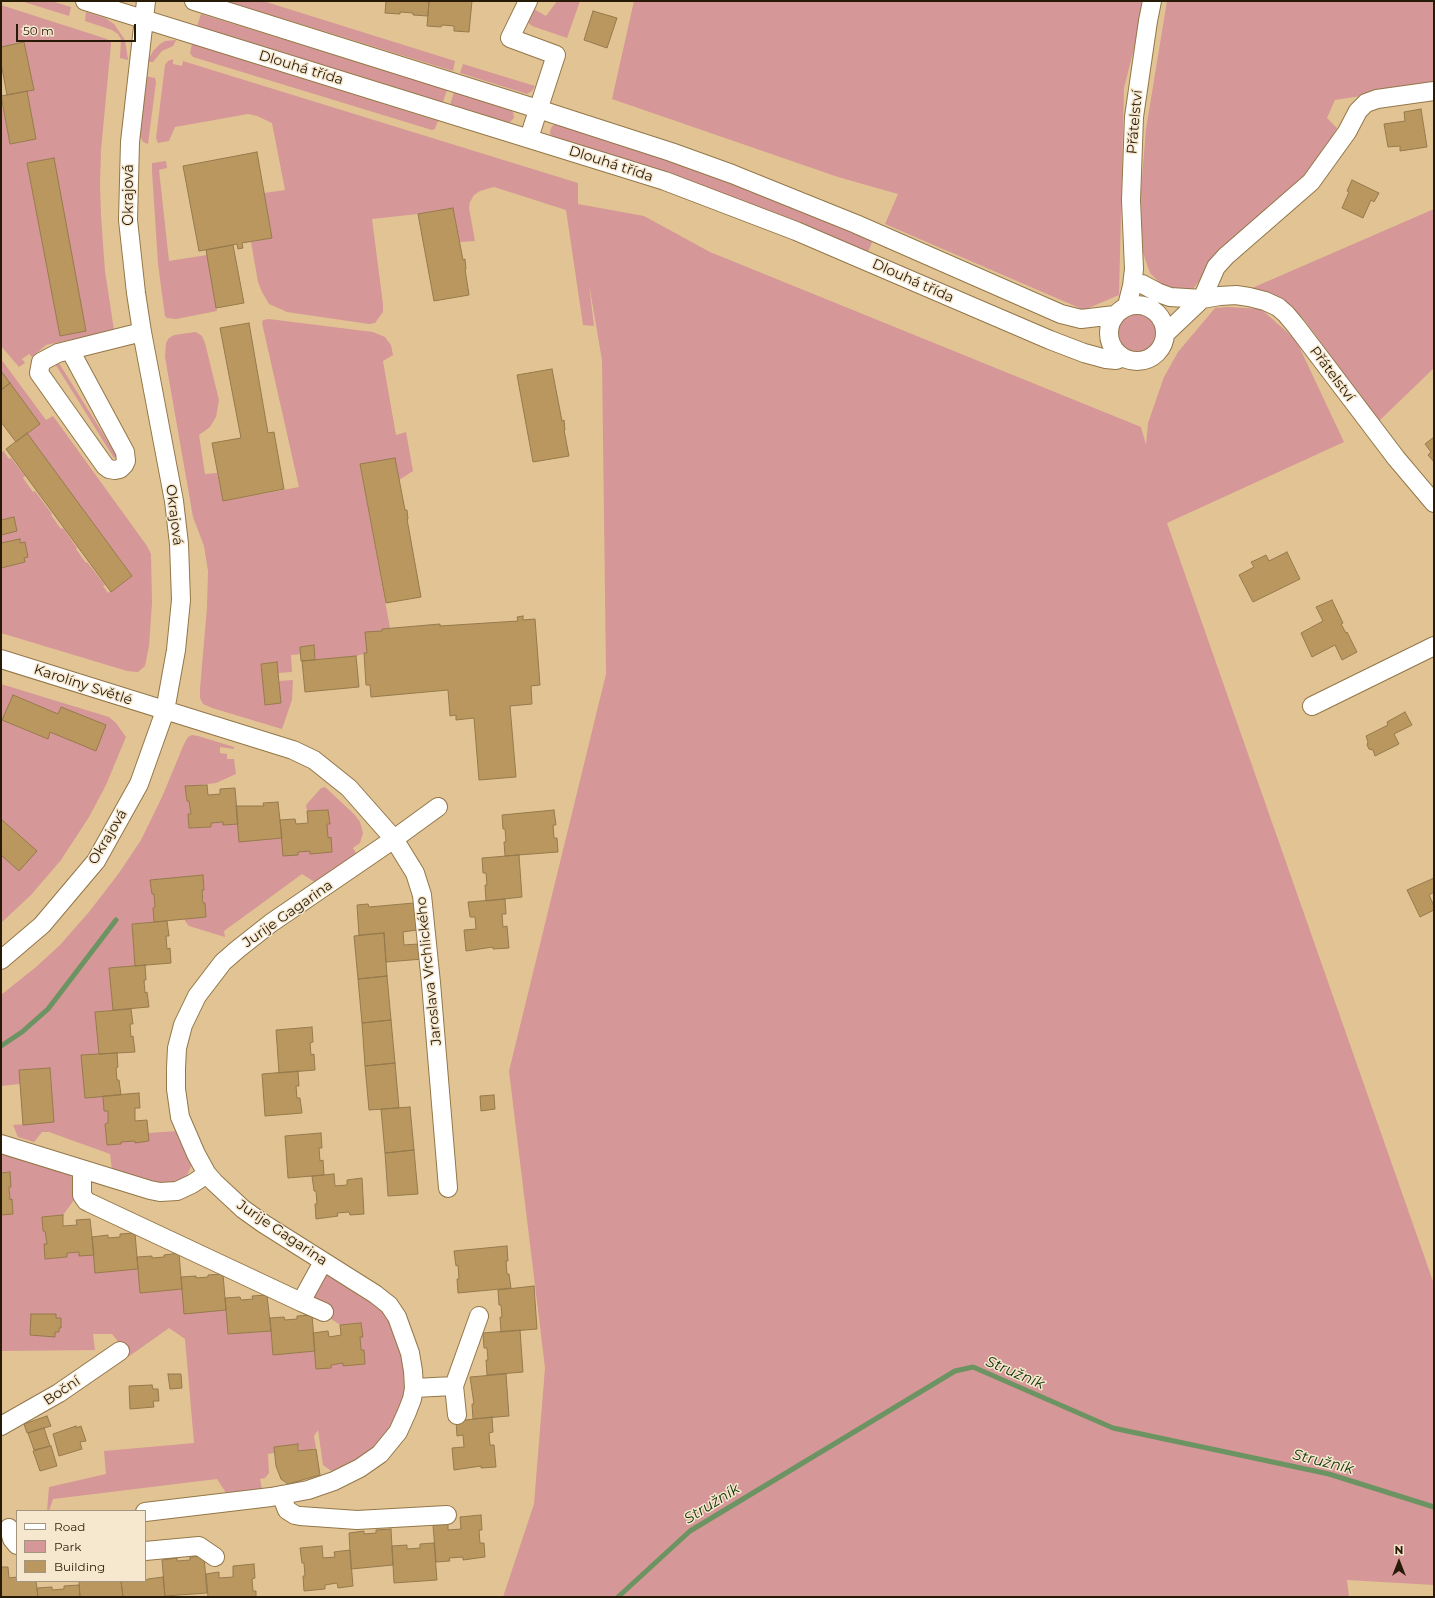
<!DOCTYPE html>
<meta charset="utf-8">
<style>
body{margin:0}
#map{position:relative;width:1435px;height:1598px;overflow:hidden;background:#e2c494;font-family:Montserrat,sans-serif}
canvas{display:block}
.frame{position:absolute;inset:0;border:2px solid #271b08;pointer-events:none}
.legend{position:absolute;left:16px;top:1510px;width:130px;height:72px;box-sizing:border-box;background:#f6e7cf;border:1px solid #a3957f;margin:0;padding:5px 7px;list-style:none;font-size:12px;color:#271b08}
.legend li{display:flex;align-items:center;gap:8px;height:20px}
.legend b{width:20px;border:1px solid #a3957f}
.north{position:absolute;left:1379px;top:1542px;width:40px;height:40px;-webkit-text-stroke:3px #f6e7cf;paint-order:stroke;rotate:0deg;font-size:11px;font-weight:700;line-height:16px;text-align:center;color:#271b08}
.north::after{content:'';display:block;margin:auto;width:14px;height:18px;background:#271b08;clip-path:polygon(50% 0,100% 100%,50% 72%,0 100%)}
.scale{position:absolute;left:16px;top:24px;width:120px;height:18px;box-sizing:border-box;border:2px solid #271b08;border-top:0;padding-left:5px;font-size:12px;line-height:14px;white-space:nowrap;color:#271b08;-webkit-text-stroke:3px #f6e7cf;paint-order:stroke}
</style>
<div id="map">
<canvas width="1435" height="1598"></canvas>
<div class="frame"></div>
<ul class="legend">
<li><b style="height:5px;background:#fff"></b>Road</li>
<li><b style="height:11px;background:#d59797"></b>Park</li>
<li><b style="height:11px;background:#b9975f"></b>Building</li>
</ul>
<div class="north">N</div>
<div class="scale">50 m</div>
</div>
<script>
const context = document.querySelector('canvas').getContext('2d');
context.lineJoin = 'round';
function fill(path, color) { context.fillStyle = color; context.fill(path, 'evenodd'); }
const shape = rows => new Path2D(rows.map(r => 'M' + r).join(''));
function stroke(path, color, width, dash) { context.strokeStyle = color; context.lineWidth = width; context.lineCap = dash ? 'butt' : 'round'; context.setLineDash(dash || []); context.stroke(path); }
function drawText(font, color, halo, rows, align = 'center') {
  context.font = font + ' Montserrat,sans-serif'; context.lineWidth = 3; context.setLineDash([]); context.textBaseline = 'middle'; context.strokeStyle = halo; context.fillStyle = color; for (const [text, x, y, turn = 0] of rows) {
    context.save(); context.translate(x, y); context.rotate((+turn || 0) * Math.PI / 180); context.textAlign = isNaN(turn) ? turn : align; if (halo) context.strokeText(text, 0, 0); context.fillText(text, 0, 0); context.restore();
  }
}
const green = shape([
 [21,1,51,1,71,7,69,16],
 [226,1,263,1,455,61,453,71],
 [557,1,580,1,567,38,532,26,527,22,534,9,546,16],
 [634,1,1146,1,1124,88,1119,295,1084,310,885,224,898,194,838,177,612,99],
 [1167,1,1434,1,1434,85,1335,100,1327,118,1337,128,1306,179,1205,273,1193,289,1183,291,1162,285,1150,273,1142,250,1141,190,1146,129],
 [1,5,107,39,111,42,111,44,101,150,100,184,101,216,105,271,114,330,46,345,32,357,29,354,22,359,25,363,19,367,1,346,1,100,10,144,36,139,27,91,34,90,24,42,1,47],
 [53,158,86,331,60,336,27,163],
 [86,12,105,18,114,24,125,40,128,60,120,58,121,39,118,34,112,30,85,21],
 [201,14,447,90,443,102,197,26],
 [176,40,173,46,162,51,153,62,147,62,153,51,160,44,165,41],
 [192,44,438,121,436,126,435,129,432,130,193,57,190,53],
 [173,59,173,64,182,66,183,61,186,62,578,183,578,204,644,216,710,252,1141,427,1146,445,1148,423,1164,377,1178,352,1215,308,1228,307,1261,309,1296,340,1344,442,1167,523,1434,1284,1434,1585,1347,1580,1349,1597,503,1597,534,1504,545,1368,509,1071,606,674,602,360,589,284,594,326,583,325,566,210,494,187,480,191,474,195,470,202,469,208,475,241,460,242,453,208,418,214,372,219,383,304,383,312,375,323,369,324,287,312,269,304,262,292,258,282,251,242,272,238,264,193,285,190,272,123,257,116,248,114,175,127,169,141,158,143,156,138,165,65,168,61],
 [463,64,535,86,532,91,527,94,460,73],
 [145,76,155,78,156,82,148,144,143,142,139,134],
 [454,92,510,109,513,112,514,118,510,122,505,122,450,105],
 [557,124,663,158,719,178,873,240,868,252,659,171,554,137,550,134,550,131,552,126],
 [166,161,167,168,159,170,169,261,207,255,217,311,176,319,167,318,165,316,158,264,152,171,152,163],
 [1434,209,1434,368,1379,421,1303,318,1287,305,1260,291,1252,288],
 '1118 333a19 19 0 1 1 38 0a19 19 0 1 1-38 0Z',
 [269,319,373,332,385,337,391,345,393,355,383,361,396,435,406,432,413,471,399,480,395,458,360,465,390,628,382,629,382,631,367,653,356,656,315,660,314,645,300,647,301,654,291,655,292,672,278,673,277,662,261,664,265,705,281,703,279,681,293,680,292,700,282,729,212,708,203,704,200,698,200,689,207,607,208,571,204,546,193,517,165,357,166,343,169,338,174,335,196,332,202,336,205,343,219,400,216,417,210,427,199,435,205,474,217,473,223,501,299,487,262,323,263,320],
 [1,359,46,420,53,416,147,546,151,554,152,603,149,646,145,666,138,672,127,671,1,633,1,453,5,450,4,452,9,459,11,458,25,476,23,478,33,492,35,491,52,514,51,515,61,529,63,528,77,548,76,549,86,563,87,562,105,585,103,586,108,593,132,576,27,434,39,425,1,372],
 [57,360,117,456,114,458,54,362],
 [1,684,109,717,116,723,126,737,106,785,89,817,61,860,31,895,1,923],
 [192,735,198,736,234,747,234,749,220,747,220,753,227,754,227,759,234,759,236,774,216,783,185,787,187,801,189,801,191,814,188,814,189,828,211,827,211,823,223,822,223,825,238,824,240,841,282,838,298,855,298,852,330,837,328,838,327,824,330,824,328,810,307,811,306,805,321,788,325,787,354,814,360,822,363,833,360,843,353,848,357,855,316,883,302,874,224,931,225,937,189,926,185,921,185,919,206,917,202,890,204,890,203,875,150,880,152,894,154,894,155,907,153,908,154,922,132,924,135,966,109,968,113,1010,95,1012,99,1054,82,1055,103,1096,104,1111,108,1111,108,1123,105,1124,107,1145,121,1144,121,1142,135,1141,135,1143,149,1141,148,1133,177,1131,188,1156,191,1166,186,1178,166,1187,112,1170,110,1154,49,1132,42,1132,34,1142,18,1137,13,1125,54,1122,50,1068,19,1070,20,1084,1,1086,1,995,36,967,60,945,89,912,119,873,141,840,162,797,184,744,188,737],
 [1,1148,71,1171,74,1200,63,1215,42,1217,43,1231,45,1231,47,1244,44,1245,46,1259,67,1257,67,1253,79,1252,79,1256,94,1255,96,1273,138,1269,140,1293,182,1289,226,1310,229,1334,271,1331,273,1355,315,1351,331,1368,331,1365,343,1363,344,1366,365,1364,364,1350,361,1350,360,1337,363,1337,361,1323,340,1325,327,1316,313,1297,320,1276,330,1272,383,1308,390,1320,404,1356,406,1395,389,1430,378,1445,359,1462,334,1473,323,1465,318,1430,314,1436,316,1448,299,1451,298,1444,274,1447,274,1453,268,1454,269,1473,265,1478,260,1479,262,1489,226,1493,217,1479,53,1499,49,1511,47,1511,49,1487,106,1474,104,1451,194,1443,185,1339,169,1328,114,1367,112,1362,120,1344,112,1334,93,1334,95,1350,1,1351,1,1215,13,1214,12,1200,10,1200,10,1172,1,1173]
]);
const stream = shape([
 [1,1046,22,1032,48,1009,116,920],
 [618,1597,690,1531,955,1371,973,1367,1113,1428,1329,1474,1434,1507]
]);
const building = shape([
 [386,1,429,1,428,16,413,15,413,13,400,12,400,14,385,13,386,1],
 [429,1,472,1,469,32,454,31,454,26,442,25,441,27,427,26,429,1],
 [593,11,617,18,607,48,584,40,593,11],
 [24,42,34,90,7,95,1,63,1,47,24,42],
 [27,91,36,139,10,144,1,96,27,91],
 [1421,109,1427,147,1400,151,1400,146,1388,147,1384,124,1405,121,1404,112,1421,109],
 [257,152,272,238,242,243,243,248,238,249,237,244,199,251,183,166,257,152],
 [54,158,86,331,60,336,27,163,54,158],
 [1352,180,1379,193,1374,202,1371,200,1363,218,1342,208,1349,192,1347,191,1352,180],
 [453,208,463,260,465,259,466,269,465,269,469,295,434,301,418,214,453,208],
 [233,245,244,303,216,308,206,250,233,245],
 [249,323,268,433,274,432,284,489,223,501,212,443,241,438,220,328,249,323],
 [552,369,562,421,564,420,565,430,564,430,569,456,533,462,517,375,552,369],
 [1,371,10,383,1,390,1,371],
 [10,383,40,424,16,442,1,422,1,390,10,383],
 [27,433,132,576,111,592,6,449,27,433],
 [1434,437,1434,462,1428,455,1431,452,1425,444,1434,437],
 [395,458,405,510,407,510,408,519,407,519,421,597,386,603,360,464,395,458],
 [14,517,17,531,1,535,1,520,14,517],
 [20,539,20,543,25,542,28,557,24,558,25,562,1,568,1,543,20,539],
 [1287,552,1300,579,1253,602,1239,575,1254,567,1251,562,1258,559,1266,555,1269,561,1287,552],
 [1332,600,1343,623,1341,624,1346,633,1347,632,1357,652,1342,660,1335,645,1312,657,1301,633,1323,621,1316,607,1332,600],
 [523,616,523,620,535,619,540,685,531,686,532,704,510,706,516,777,479,780,474,718,456,720,456,715,450,716,448,690,371,697,370,685,366,685,364,653,367,653,365,632,382,631,382,629,440,624,440,626,518,621,517,617,523,616],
 [314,645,315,660,301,661,300,647,314,645],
 [356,656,359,687,305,692,302,661,356,656],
 [277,662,281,703,265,705,261,664,277,662],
 [13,695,58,714,61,707,106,725,96,751,50,732,48,739,2,720,13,695],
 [1405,712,1412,725,1394,734,1399,744,1375,756,1373,750,1369,749,1367,745,1368,742,1366,736,1388,725,1387,722,1405,712],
 [207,785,208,795,220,794,220,789,235,788,238,824,223,825,223,822,211,823,211,827,189,828,188,814,191,814,189,801,187,801,185,786,207,785],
 [278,802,282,838,239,842,236,806,264,806,263,803,278,802],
 [328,810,330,824,327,824,328,838,331,837,332,852,310,854,310,851,298,852,298,855,283,856,280,820,295,819,296,824,308,823,307,811,328,810],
 [554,810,556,825,553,825,554,838,557,838,558,852,505,856,504,842,506,842,505,829,503,829,502,815,554,810],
 [1,819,37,851,19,871,1,855,1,819],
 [519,855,522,897,486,901,485,885,487,885,486,873,483,873,482,858,519,855],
 [203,875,204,890,202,890,203,903,205,903,206,917,154,922,153,908,155,907,154,894,152,894,150,880,203,875],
 [1434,878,1434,892,1429,895,1434,906,1434,910,1420,917,1407,890,1434,878],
 [505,899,506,914,502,914,503,927,507,926,509,948,493,949,493,947,466,951,464,930,476,929,475,917,470,917,468,902,505,899],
 [414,903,417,930,403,932,404,945,418,944,418,947,422,947,423,959,386,962,384,933,359,935,357,905,368,904,369,907,414,903],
 [167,921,169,936,166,936,167,949,170,948,171,963,135,966,132,924,167,921],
 [384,933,387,976,358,979,354,936,384,933],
 [145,965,146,980,144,980,145,993,147,992,149,1007,113,1010,109,968,145,965],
 [387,976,391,1020,362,1023,358,979,387,976],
 [131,1009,133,1024,130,1024,131,1037,133,1036,135,1052,99,1054,95,1012,131,1009],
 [391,1020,395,1063,365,1066,362,1023,391,1020],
 [312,1027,313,1042,310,1043,311,1055,314,1054,315,1070,279,1073,276,1030,312,1027],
 [117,1053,118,1067,116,1068,117,1080,119,1080,121,1095,85,1098,81,1055,117,1053],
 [395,1063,399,1108,369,1110,365,1066,395,1063],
 [50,1068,54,1122,23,1125,19,1070,50,1068],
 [298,1071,299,1086,296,1086,297,1098,300,1098,302,1113,265,1116,262,1074,298,1071],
 [139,1093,140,1108,135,1108,135,1121,147,1120,149,1141,135,1143,135,1141,121,1142,121,1144,107,1145,105,1124,108,1123,108,1111,104,1111,103,1096,139,1093],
 [494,1095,495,1109,481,1111,480,1096,494,1095],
 [410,1107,414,1150,385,1153,381,1109,410,1107],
 [321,1133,322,1148,319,1148,320,1161,323,1160,324,1175,288,1178,285,1136,321,1133],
 [414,1150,418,1194,388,1196,385,1153,414,1150],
 [10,1172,11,1187,9,1187,10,1200,12,1199,13,1214,1,1215,1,1173,10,1172],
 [334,1174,335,1186,347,1185,347,1180,362,1178,364,1214,350,1215,349,1212,337,1213,338,1216,316,1219,315,1204,317,1204,316,1191,314,1191,312,1176,334,1174],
 [63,1215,63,1226,77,1225,76,1220,90,1219,94,1255,79,1256,79,1252,67,1253,67,1257,45,1259,44,1244,47,1244,45,1231,43,1231,42,1217,63,1215],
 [135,1233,138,1269,95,1273,92,1237,108,1235,108,1238,120,1237,120,1234,135,1233],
 [507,1246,508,1261,506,1261,507,1274,509,1274,511,1288,458,1293,457,1279,459,1279,458,1265,456,1266,454,1251,507,1246],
 [179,1253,182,1289,140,1293,137,1257,152,1256,152,1258,164,1257,164,1255,179,1253],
 [223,1274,226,1310,184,1314,181,1277,196,1276,196,1278,208,1277,208,1275,223,1274],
 [534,1286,537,1329,501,1332,500,1317,502,1317,501,1305,499,1305,498,1290,534,1286],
 [267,1295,271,1331,228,1334,225,1298,240,1297,241,1300,253,1299,252,1296,267,1295],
 [31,1314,56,1314,56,1318,61,1318,61,1328,59,1328,59,1332,55,1332,55,1337,30,1335,31,1314],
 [312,1315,315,1351,273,1355,270,1318,284,1317,285,1320,297,1319,297,1316,312,1315],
 [361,1323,363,1337,360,1337,361,1350,364,1350,365,1364,343,1366,343,1363,331,1365,331,1368,316,1369,313,1333,328,1331,329,1337,341,1335,340,1325,361,1323],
 [520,1330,523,1372,487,1375,486,1360,488,1360,487,1348,484,1348,483,1333,520,1330],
 [168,1374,181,1374,182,1388,170,1389,168,1374],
 [506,1374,509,1416,473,1419,472,1404,474,1404,470,1377,506,1374],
 [152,1385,153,1389,158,1389,159,1401,153,1401,154,1407,130,1409,129,1386,152,1385],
 [47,1416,51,1426,27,1433,24,1424,47,1416],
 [492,1417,493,1432,489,1433,490,1445,494,1445,496,1467,481,1468,481,1466,454,1470,452,1448,464,1447,463,1435,457,1436,456,1421,492,1417],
 [76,1426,76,1428,81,1426,86,1441,80,1442,82,1449,59,1456,53,1434,76,1426],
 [44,1428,50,1446,34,1450,28,1433,44,1428],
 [298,1444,298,1451,316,1449,320,1475,288,1484,281,1479,276,1466,274,1447,298,1444],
 [51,1446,57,1466,40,1471,33,1451,51,1446],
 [481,1515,482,1530,479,1530,480,1543,484,1543,485,1557,463,1560,463,1557,449,1558,450,1561,436,1562,433,1525,448,1524,448,1530,461,1529,460,1517,481,1515],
 [391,1529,393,1565,351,1569,349,1533,364,1531,364,1534,376,1533,376,1530,391,1529],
 [434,1543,437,1580,394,1583,392,1546,407,1545,407,1549,420,1548,420,1544,434,1543],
 [322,1546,323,1558,335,1557,334,1552,350,1550,353,1586,338,1588,337,1583,325,1585,325,1589,304,1591,303,1576,305,1576,304,1563,302,1563,300,1548,322,1546],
 [204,1556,207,1593,165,1596,162,1560,177,1558,177,1561,190,1560,190,1557,204,1556],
 [254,1564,255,1578,252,1579,253,1591,256,1591,256,1597,208,1597,206,1574,219,1572,219,1578,233,1577,233,1566,254,1564],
 [1,1567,8,1567,9,1578,17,1577,17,1581,36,1581,38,1597,1,1597,1,1567],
 [163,1577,165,1597,123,1597,121,1581,145,1581,148,1579,163,1577],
 [79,1581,121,1581,123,1597,80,1597,79,1581],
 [79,1585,80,1597,38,1597,37,1588,52,1587,52,1590,64,1589,64,1586,79,1585]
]);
const minor = shape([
 [85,1,665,181,796,231,1050,340,1084,353,1106,359,1116,360,1123,357],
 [194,1,538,109,671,152,732,174,856,224,1061,314,1081,319,1115,315],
 [528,1,510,38,556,55,529,138],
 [1142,284,1159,293,1170,297,1202,299,1220,296,1236,295,1249,297,1265,301,1278,307,1286,314,1296,326,1396,458,1434,503],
 '1109 333a28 28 0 1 1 56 0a28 28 0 1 1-56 0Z',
 [1127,306,1132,286,1134,269,1131,200,1134,117,1148,21,1152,1],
 [1165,334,1202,299,1216,267,1226,256,1311,182,1347,132,1358,111,1366,103,1377,99,1434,91],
 [70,350,125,452,126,461,124,465,120,469,115,470,109,469,105,466,39,373,41,362,58,353,142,332],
 [1,659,293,750,314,760,349,788,394,839,415,873,422,895,431,983,448,1188],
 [1312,706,1434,646],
 [1,960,42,925,96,861,139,784,165,711,176,650,181,600,179,544,174,501,142,332,136,293,128,220,130,142,146,1],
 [1,1144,150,1190,160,1192,177,1191,192,1184,207,1174],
 [82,1169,82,1195,86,1201,90,1203,301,1302,323,1262],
 [301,1302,324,1312],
 [454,1386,457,1415],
 [414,1388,454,1386,479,1316],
 [1,1426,59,1393,120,1351],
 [281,1495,287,1510,295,1515,300,1516,357,1520,447,1515],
 [145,1512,271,1497,308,1490,334,1481,360,1468,380,1454,398,1432,407,1412,412,1399,414,1388,413,1371,410,1353,397,1317,389,1305,375,1294,264,1224,243,1209,214,1182,207,1174,196,1154,180,1117,176,1089,176,1068,177,1048,183,1025,197,996,223,962,238,949,271,923,394,839,438,807],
 [9,1528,12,1539,17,1545],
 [145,1551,199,1546,215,1557]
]);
const streetNames = [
 ["Dlouhá třída",301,68,17],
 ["Přátelství",1135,122,-85],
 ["Dlouhá třída",611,164,18],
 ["Okrajová",129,195,-90],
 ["Dlouhá třída",913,281,24],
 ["Přátelství",1332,374,53],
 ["Okrajová",174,515,83],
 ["Karolíny Světlé",83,685,18],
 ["Okrajová",108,837,-59],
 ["Jurije Gagarina",288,914,-35],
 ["Jaroslava Vrchlického",429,971,-96],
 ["Jurije Gagarina",282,1233,34],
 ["Boční",62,1391,-34]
];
const waterNames = [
 ["Stružník",1015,1373,23],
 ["Stružník",1323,1462,14],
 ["Stružník",712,1504,-32]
];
fill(green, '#d59797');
stroke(stream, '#6c9362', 5);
fill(building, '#b9975f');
stroke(building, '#967a4c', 1);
stroke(minor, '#937749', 20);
stroke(minor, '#fff', 18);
drawText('14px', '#271b08', '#f6e7cf', streetNames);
drawText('italic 15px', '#0b3300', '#f6e7cf', waterNames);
</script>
